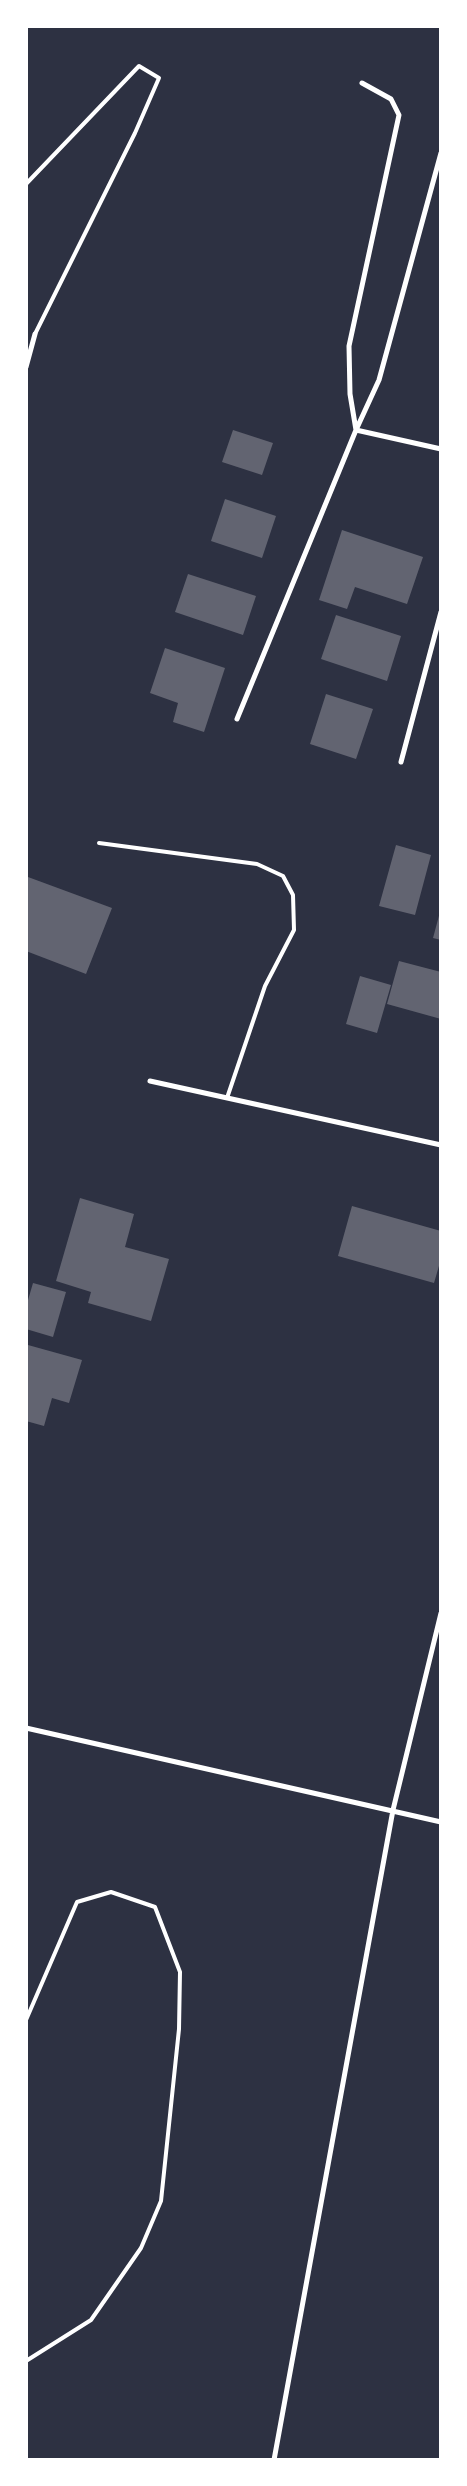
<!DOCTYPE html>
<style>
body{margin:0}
#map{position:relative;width:467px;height:2486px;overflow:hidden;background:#2d3142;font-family:"DM Sans",sans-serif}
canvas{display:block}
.frame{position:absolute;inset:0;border:28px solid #fff;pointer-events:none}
</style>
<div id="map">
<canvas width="467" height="2486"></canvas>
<div class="frame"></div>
</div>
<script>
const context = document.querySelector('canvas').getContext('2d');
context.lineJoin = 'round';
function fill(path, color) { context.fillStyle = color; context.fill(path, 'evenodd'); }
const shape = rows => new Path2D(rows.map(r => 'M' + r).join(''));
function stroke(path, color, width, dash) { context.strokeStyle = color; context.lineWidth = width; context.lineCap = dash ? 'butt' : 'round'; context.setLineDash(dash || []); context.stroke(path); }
const building = shape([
 [233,430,273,443,262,475,222,462],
 [225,499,276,516,262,558,211,541],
 [342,530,423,557,407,604,355,587,347,609,319,600],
 [188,574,256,596,243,635,175,612],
 [336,615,401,636,387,681,321,659],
 [165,648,225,668,204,732,173,722,178,703,150,693],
 [326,694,373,709,356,759,310,744],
 [396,845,431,855,415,915,379,906],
 [28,877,112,908,86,974,26,951,26,883],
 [440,912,441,912,441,940,433,938],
 [399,961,441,972,441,1019,387,1004],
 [360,976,391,985,377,1033,346,1024],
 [80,1198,134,1214,125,1247,169,1259,151,1321,88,1303,91,1292,56,1281],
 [352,1206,441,1231,441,1259,434,1283,338,1256],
 [33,1283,66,1292,53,1337,26,1329,26,1307],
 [28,1345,82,1360,69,1403,52,1398,44,1426,26,1421]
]);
const service = shape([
 [26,184,139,66,159,78,135,133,35,334],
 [99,843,257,864,283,876,293,895,294,930,265,986,227,1098],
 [26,2020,77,1902,111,1892,155,1907,180,1972,179,2029,161,2201,141,2248,91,2320,26,2361]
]);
const minor = shape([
 [441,153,379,380,356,430,441,449],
 [26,367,35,334],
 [237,719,356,430,350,394,349,346,399,115,391,99,362,83],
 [401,762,441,612],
 [150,1081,441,1145],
 [26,1728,441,1822],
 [274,2460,393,1810,441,1613]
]);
fill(building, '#626471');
stroke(service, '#fff', 4);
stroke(minor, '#fff', 5);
</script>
